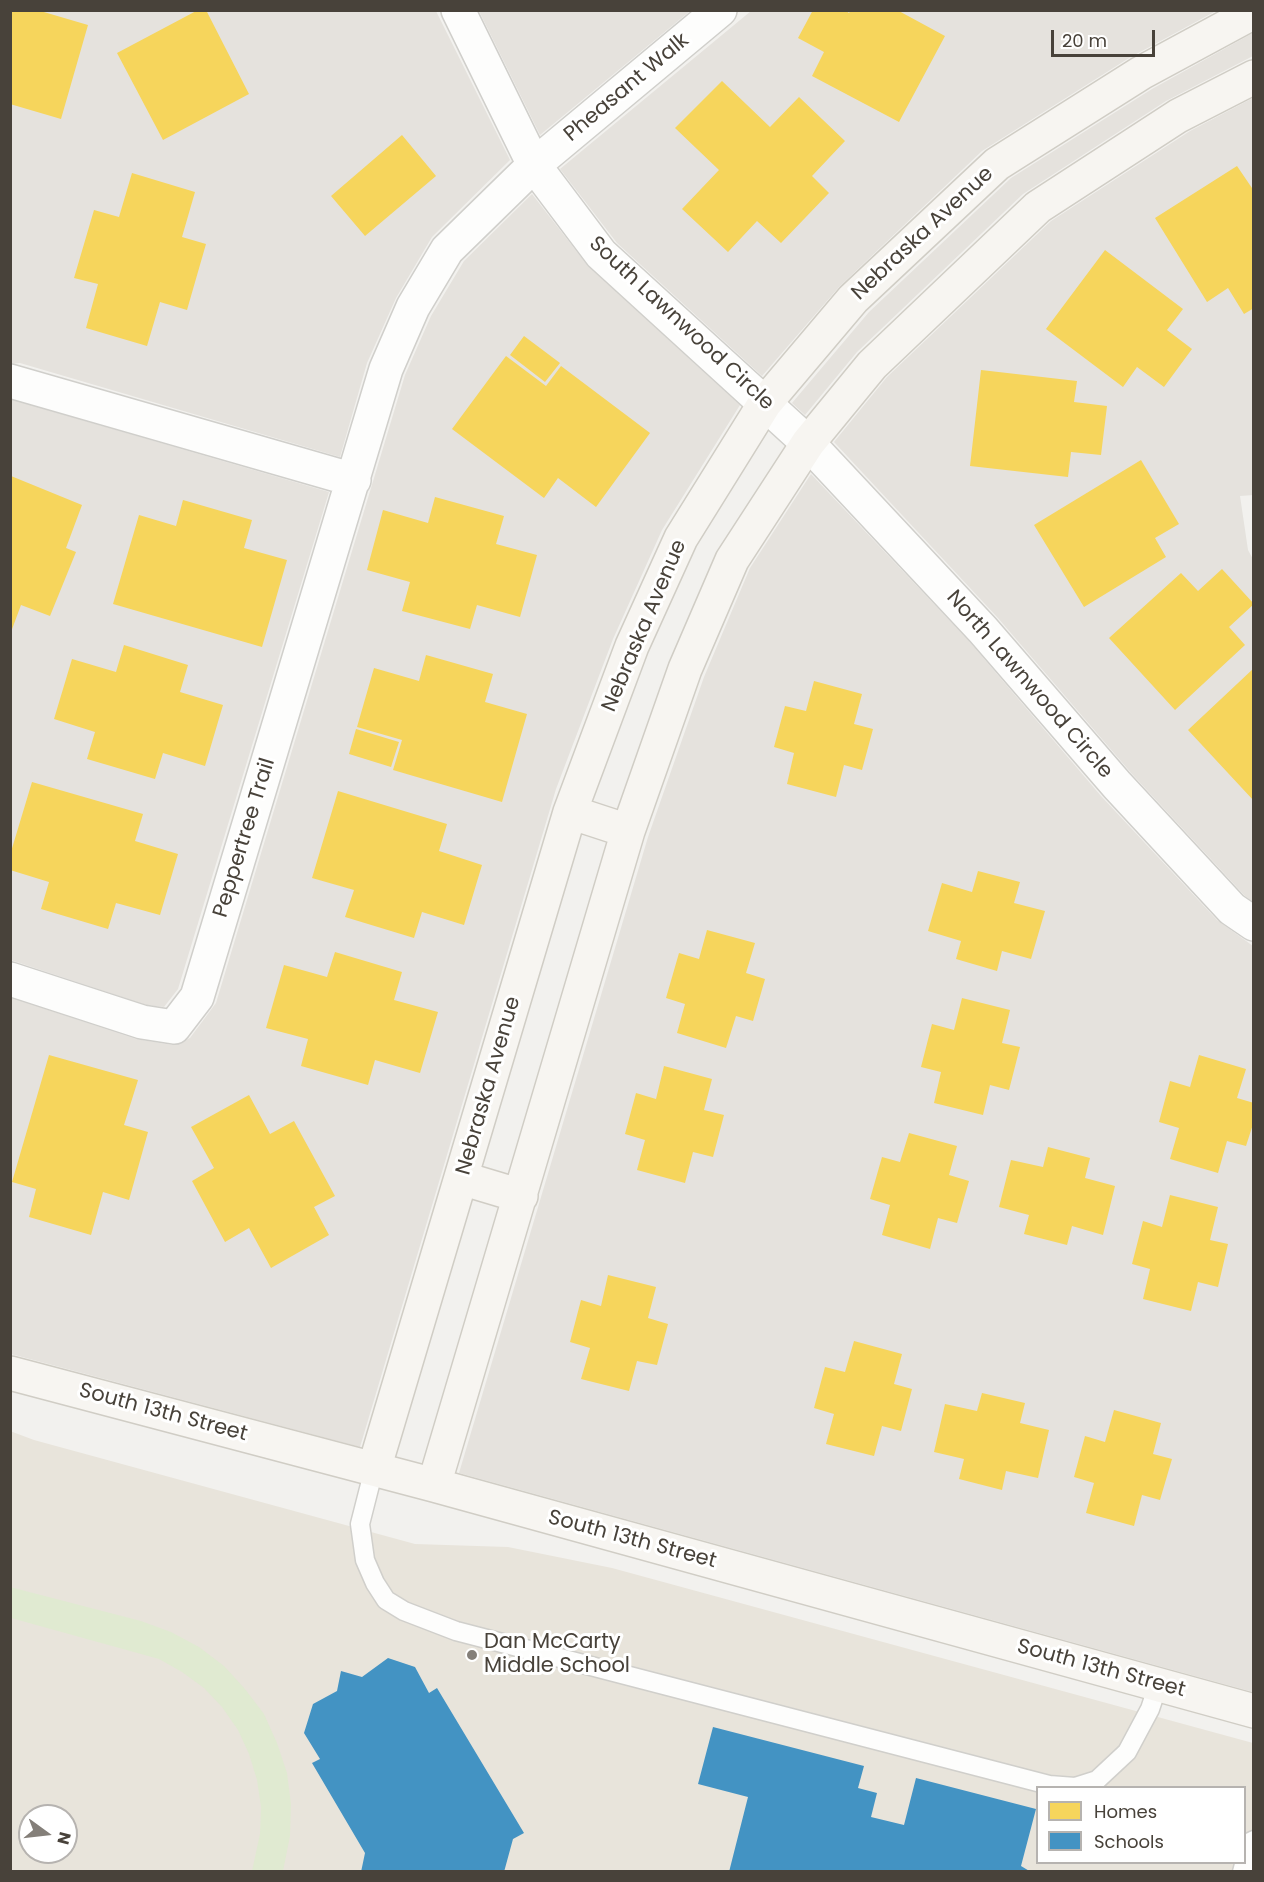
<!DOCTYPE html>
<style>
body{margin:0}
#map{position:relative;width:1264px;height:1882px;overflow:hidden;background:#f2f1ee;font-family:Poppins,sans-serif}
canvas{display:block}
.frame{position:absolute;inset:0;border:12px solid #48423a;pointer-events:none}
.legend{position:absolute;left:1036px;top:1786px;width:210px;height:78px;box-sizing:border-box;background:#fff;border:2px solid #b6b3b0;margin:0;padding:8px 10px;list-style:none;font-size:18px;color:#48423a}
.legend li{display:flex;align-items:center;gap:12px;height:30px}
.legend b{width:30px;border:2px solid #b6b3b0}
.north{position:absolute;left:18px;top:1804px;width:60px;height:60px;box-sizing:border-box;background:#fff;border:2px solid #b6b3b0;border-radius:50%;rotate:105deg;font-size:16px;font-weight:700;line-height:24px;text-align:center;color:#48423a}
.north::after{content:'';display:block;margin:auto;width:21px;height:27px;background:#847f79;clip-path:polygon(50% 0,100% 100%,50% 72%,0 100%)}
.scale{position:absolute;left:1051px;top:30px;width:104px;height:27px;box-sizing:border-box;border:3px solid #48423a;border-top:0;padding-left:8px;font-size:18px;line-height:21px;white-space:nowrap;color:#48423a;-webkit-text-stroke:4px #fff;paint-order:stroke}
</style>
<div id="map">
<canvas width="1264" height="1882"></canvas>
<div class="frame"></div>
<ul class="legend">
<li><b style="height:16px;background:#f6d55c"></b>Homes</li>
<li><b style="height:16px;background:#4393c3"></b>Schools</li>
</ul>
<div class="north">N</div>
<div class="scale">20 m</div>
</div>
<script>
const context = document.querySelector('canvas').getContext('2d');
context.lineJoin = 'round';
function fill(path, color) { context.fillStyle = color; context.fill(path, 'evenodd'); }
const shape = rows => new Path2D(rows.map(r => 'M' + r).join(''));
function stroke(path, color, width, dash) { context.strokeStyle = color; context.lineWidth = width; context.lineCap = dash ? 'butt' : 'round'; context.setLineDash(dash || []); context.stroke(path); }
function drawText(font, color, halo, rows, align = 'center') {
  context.font = font + ' Poppins,sans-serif'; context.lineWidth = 6; context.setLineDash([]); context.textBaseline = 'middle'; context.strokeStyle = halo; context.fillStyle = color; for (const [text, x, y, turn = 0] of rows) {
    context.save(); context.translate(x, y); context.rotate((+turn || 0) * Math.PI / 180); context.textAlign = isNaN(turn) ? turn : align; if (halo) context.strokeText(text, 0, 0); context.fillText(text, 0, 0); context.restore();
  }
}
const residential = shape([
 [10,11,436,11,510,160,432,237,396,298,367,363,340,457,20,363,11,364],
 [479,11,690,11,540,135],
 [751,11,1216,11,1129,58,982,151,839,287,762,376,617,243,560,169],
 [1253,33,1253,56,1166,101,1023,194,857,352,805,415,792,403,869,312,1011,178,1152,89],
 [1253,98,1254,495,1240,496,1248,550,1254,561,1253,902,1245,896,1132,774,998,618,834,442,887,377,1051,221,1190,131],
 [532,194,588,266,740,405,662,530,613,639,556,789,360,1447,11,1354,10,997,136,1039,172,1045,190,1038,216,1003,405,375,431,316,464,261],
 [10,399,329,492,178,989,164,1007,146,1005,11,960],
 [811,474,968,640,1101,796,1217,920,1253,946,1253,1692,459,1473,648,837,704,677,750,568]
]);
const education = shape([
 [10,1431,34,1440,415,1544,508,1547,612,1568,1253,1743,1253,1871,11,1871],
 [1038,1788,1244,1788,1244,1862,1038,1862],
 [30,1816,66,1816,66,1852,30,1852]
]);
const green = shape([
 [10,1587,141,1621,171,1632,199,1647,224,1666,245,1689,264,1714,277,1743,287,1773,291,1804,290,1836,283,1871,252,1871,260,1834,261,1807,257,1780,249,1754,238,1730,222,1707,204,1688,182,1672,159,1659,11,1618]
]);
const homes = shape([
 [10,10,37,10,88,25,61,119,10,104],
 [198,10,206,10,249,94,163,140,117,53],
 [813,10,845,10,849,13,851,10,897,10,945,36,899,122,812,76,824,52,798,38],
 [722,81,770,127,799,97,845,141,812,176,829,193,781,243,757,221,728,252,682,209,719,170,675,128],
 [402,135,436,176,365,236,331,196],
 [1237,166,1254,191,1254,308,1244,314,1228,288,1207,302,1155,218],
 [132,173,195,192,182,237,206,244,187,310,160,302,147,346,86,328,98,284,74,278,94,210,119,217],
 [1105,250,1183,309,1167,330,1192,349,1164,387,1137,367,1123,387,1046,329],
 [524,336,560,363,545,382,510,355],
 [506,356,546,386,561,366,650,433,596,507,558,478,544,498,452,429],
 [981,370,1077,381,1074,402,1107,406,1101,455,1071,452,1068,477,970,466],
 [1141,460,1179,524,1155,538,1166,557,1084,607,1034,525],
 [11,476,82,505,66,548,76,552,50,616,21,605,11,632],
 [435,497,504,516,496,544,537,555,520,617,477,605,470,629,402,611,410,582,367,570,383,510,428,523],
 [183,500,252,520,244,548,287,560,262,647,113,604,139,515,176,526],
 [1222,569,1254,604,1229,627,1245,645,1175,710,1109,638,1181,573,1198,591],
 [124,645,188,665,180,692,223,705,205,766,163,753,155,779,87,759,95,732,54,719,72,659,116,672],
 [426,655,493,674,485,702,527,714,502,802,393,770,402,740,357,727,374,668,419,681],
 [1254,668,1254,801,1188,730],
 [814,681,862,694,854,724,873,729,862,770,844,765,836,797,787,784,794,753,774,747,785,706,806,711],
 [356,729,399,742,391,767,349,754],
 [32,782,143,814,135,841,178,854,160,915,116,903,108,929,41,909,49,882,10,870,10,855],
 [338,791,447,824,439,851,482,865,464,925,422,912,414,938,345,917,354,890,312,878],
 [978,871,1020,882,1014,903,1045,911,1031,959,1002,951,997,971,956,959,961,941,928,931,942,883,972,892],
 [707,930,755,943,746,973,765,979,753,1021,736,1016,726,1048,677,1033,685,1004,666,998,679,953,699,959],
 [335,952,402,972,394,1000,438,1012,420,1073,375,1060,368,1085,301,1066,308,1039,266,1028,284,965,327,977],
 [962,998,1010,1010,1002,1043,1020,1047,1009,1090,990,1085,983,1115,934,1103,941,1072,921,1067,932,1024,954,1030],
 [49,1055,138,1080,124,1125,148,1132,129,1200,103,1192,91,1235,29,1217,36,1189,12,1182],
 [1199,1055,1246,1069,1237,1098,1254,1103,1254,1121,1246,1146,1227,1141,1218,1173,1170,1159,1179,1128,1159,1122,1170,1081,1190,1087],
 [664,1066,712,1079,704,1110,724,1115,713,1157,693,1152,685,1183,637,1170,645,1140,625,1134,636,1093,656,1099],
 [249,1095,270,1134,294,1121,335,1196,314,1207,329,1235,271,1268,249,1228,225,1242,192,1181,214,1168,191,1127],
 [909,1133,957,1146,949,1175,969,1181,957,1223,938,1218,930,1249,882,1235,890,1205,870,1199,882,1157,900,1162],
 [1048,1147,1090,1158,1085,1178,1115,1186,1103,1235,1072,1226,1067,1245,1024,1234,1029,1215,999,1207,1011,1160,1043,1167],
 [1170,1195,1218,1207,1210,1240,1228,1244,1218,1287,1198,1282,1191,1311,1143,1299,1150,1269,1132,1264,1143,1221,1162,1227],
 [608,1275,656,1287,648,1318,668,1324,657,1365,637,1361,629,1391,581,1379,590,1348,570,1342,581,1300,601,1306],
 [854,1341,902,1354,894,1384,912,1389,901,1431,882,1426,874,1456,826,1444,834,1414,814,1408,825,1367,845,1372],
 [982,1393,1025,1403,1020,1423,1049,1430,1038,1478,1006,1471,1002,1490,959,1479,964,1459,934,1452,945,1404,977,1411],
 [1114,1410,1161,1423,1153,1454,1172,1459,1160,1500,1142,1495,1134,1526,1086,1513,1094,1483,1074,1477,1085,1436,1105,1442]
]);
const schools = shape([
 [388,1658,415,1667,429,1693,437,1688,524,1833,513,1839,504,1872,361,1872,365,1853,312,1763,320,1759,304,1733,313,1704,337,1691,341,1671,362,1677],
 [713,1727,864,1766,858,1788,877,1793,871,1817,904,1825,916,1778,1036,1809,1021,1866,1031,1872,729,1872,748,1797,698,1784]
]);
const lane = shape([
 [374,1469,360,1524,365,1560,375,1583,386,1600,404,1611,456,1631,1049,1785,1075,1787,1097,1780,1127,1752,1150,1709,1158,1685],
 [1242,1872,1250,1842,1254,1840]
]);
const street = shape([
 [458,10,534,165,601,254,808,443,983,630,1117,785,1232,909,1254,924],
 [10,381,354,480],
 [10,979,142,1022,174,1027,197,997,386,369,413,307,447,250,534,165,720,10]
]);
const secondary = shape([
 [570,812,628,831],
 [461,1178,521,1196],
 [10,1373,434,1485,1254,1711],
 [374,1469,570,812,632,646,681,538,765,403,853,299,997,164,1141,73,1254,12],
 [434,1485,628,831,685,669,732,560,808,443,872,365,1038,207,1178,116,1254,77]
]);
const markers = [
 [472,1655,6,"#847f79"]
];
const streetNames = [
 ["Pheasant Walk",627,88,-40],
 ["Nebraska Avenue",923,234,-43],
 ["South Lawnwood Circle",681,324,43],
 ["Nebraska Avenue",645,626,-67],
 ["North Lawnwood Circle",1029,685,49],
 ["Peppertree Trail",245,838,-73],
 ["Nebraska Avenue",489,1086,-74],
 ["South 13th Street",163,1413,15],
 ["South 13th Street",632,1540,15],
 ["South 13th Street",1101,1669,15]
];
const poiNames = [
 ["Dan McCarty",484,1643],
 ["Middle School",484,1667]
];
fill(residential, '#e5e2dd');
fill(education, '#e8e4db');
fill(green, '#e0ead1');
fill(homes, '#f6d55c');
fill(schools, '#4393c3');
stroke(lane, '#d0cfcb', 21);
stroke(street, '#d0cfcb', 36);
stroke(secondary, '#d0cdc5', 36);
stroke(lane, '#fdfdfc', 18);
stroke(street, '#fdfdfc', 33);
stroke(secondary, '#f7f5f1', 33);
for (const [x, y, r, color] of markers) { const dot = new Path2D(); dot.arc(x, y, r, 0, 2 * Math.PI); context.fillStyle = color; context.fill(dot); stroke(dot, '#fff', 2); }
drawText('21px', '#48423a', '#fff', streetNames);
drawText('21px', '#48423a', '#fff', poiNames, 'left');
</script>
